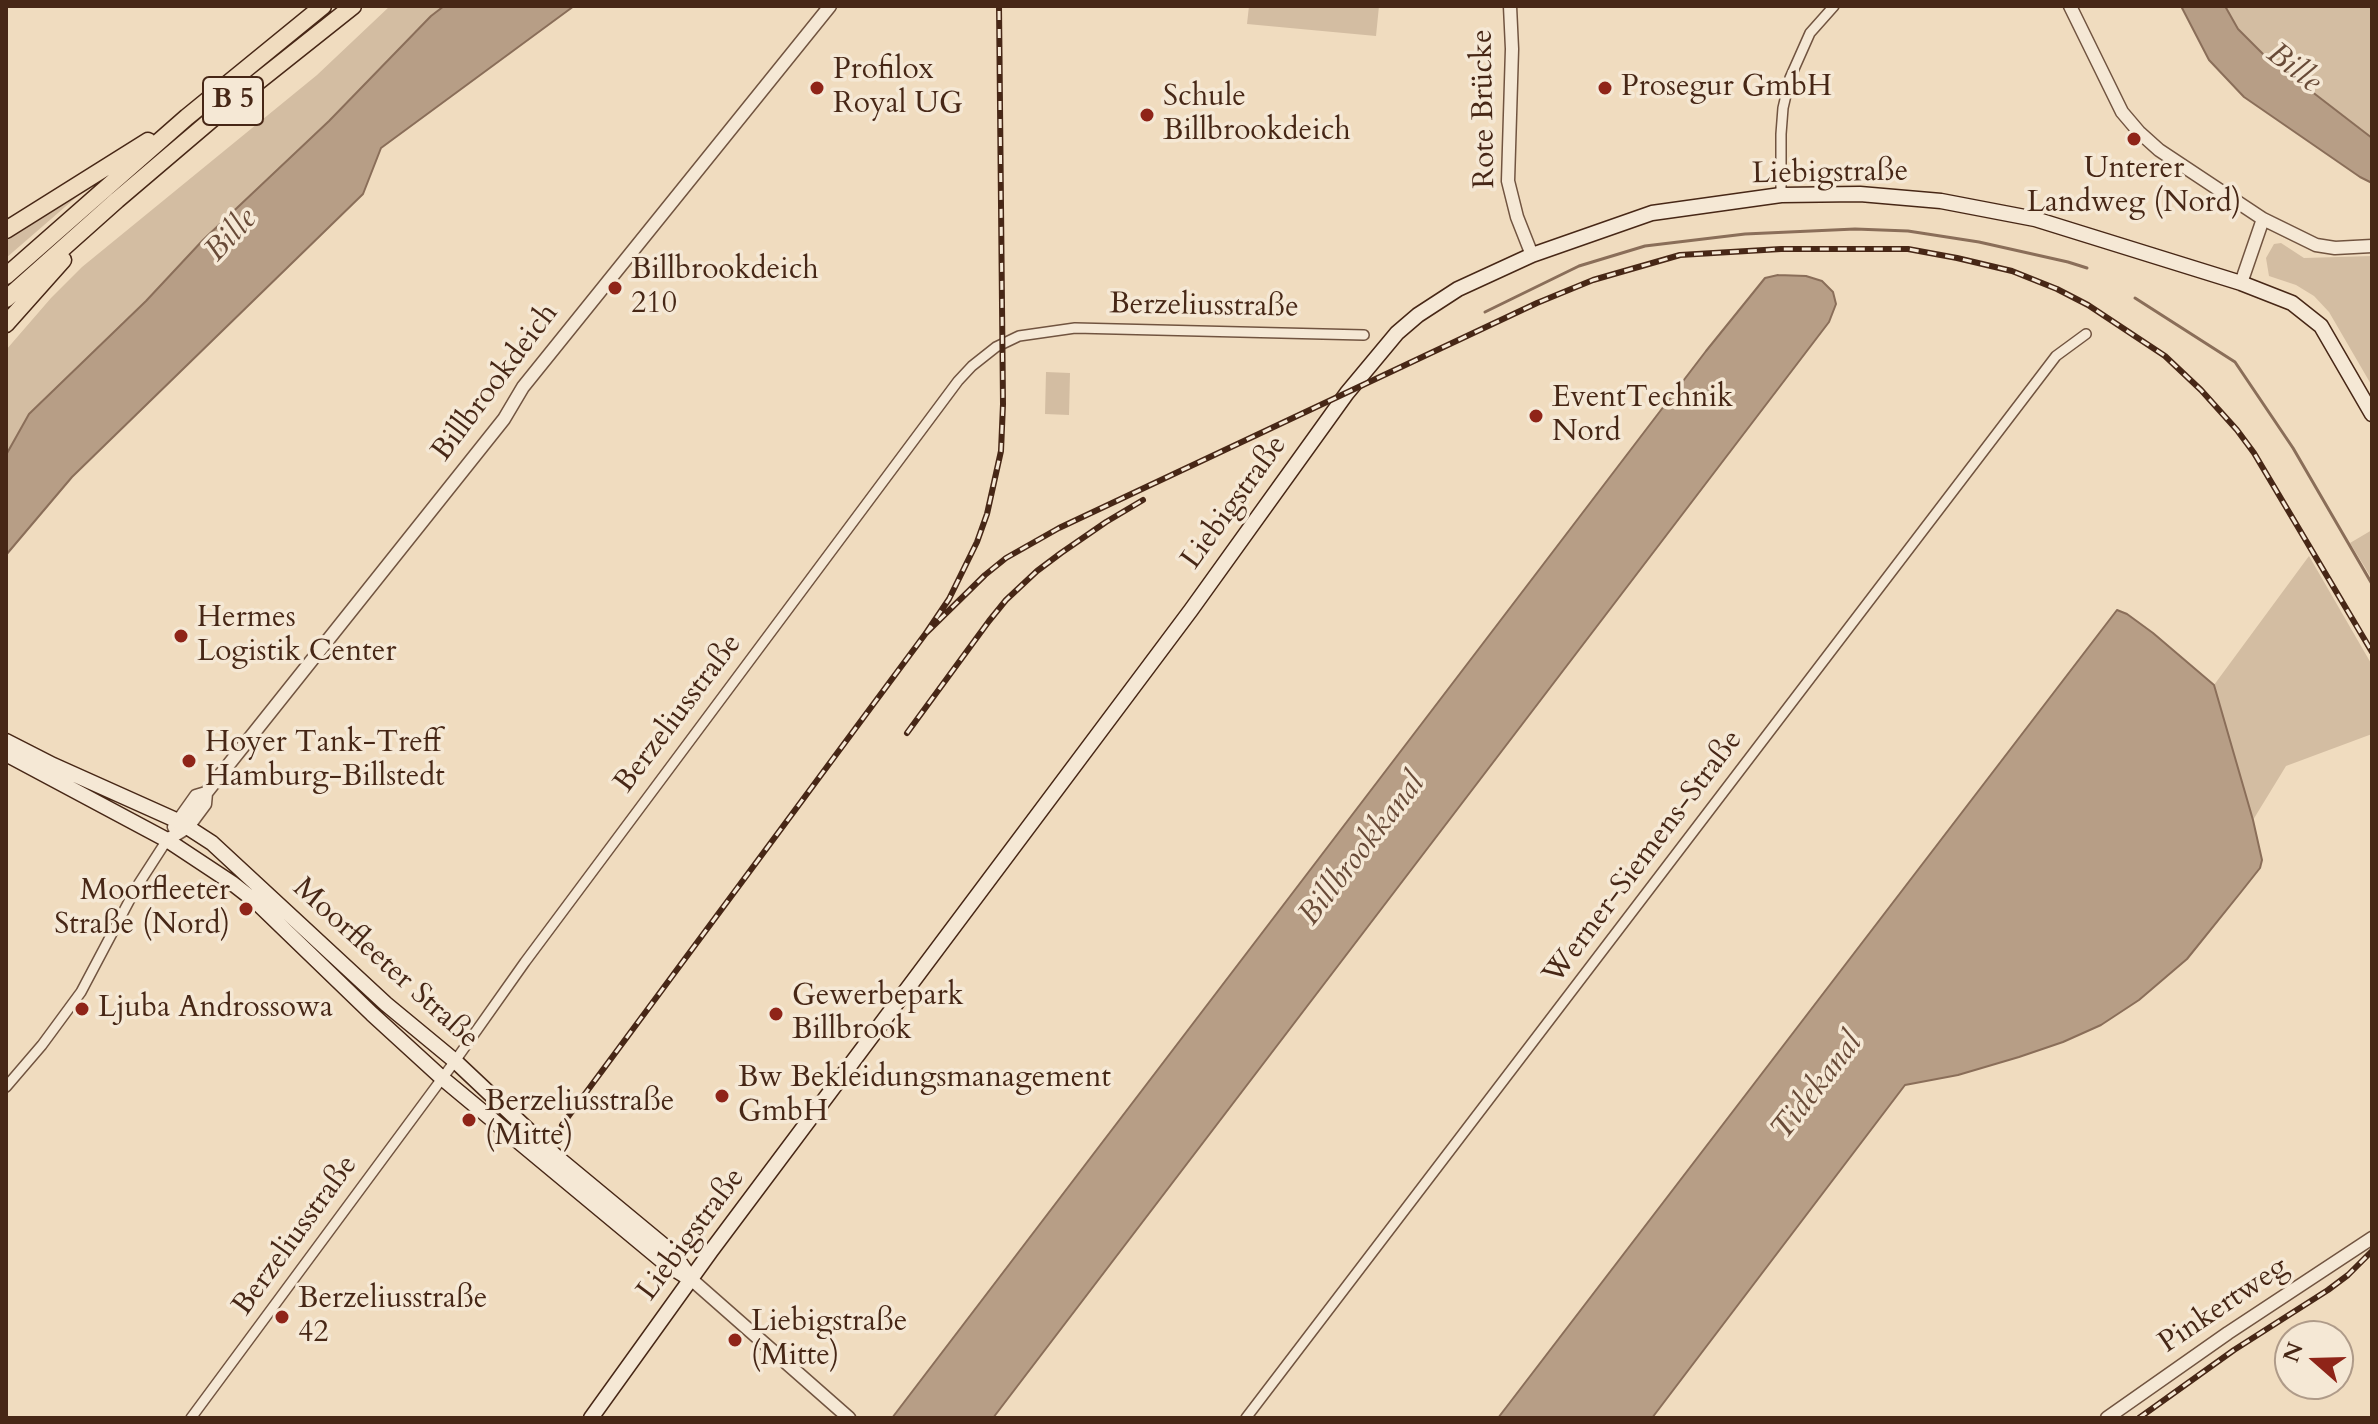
<!DOCTYPE html>
<meta charset="utf-8">
<style>
body{margin:0}
#map{position:relative;width:2378px;height:1424px;overflow:hidden;background:#f0dcbf;font-family:Cardo,serif}
canvas{display:block}
.frame{position:absolute;inset:0;border:8px solid #472716;pointer-events:none}
.north{position:absolute;left:2274px;top:1320px;width:80px;height:80px;box-sizing:border-box;background:#f5e8d5;border:2px solid #af9b89;border-radius:50%;rotate:290deg;font-size:22px;font-weight:700;line-height:32px;text-align:center;color:#472716}
.north::after{content:'';display:block;margin:auto;width:28px;height:36px;background:#8f2418;clip-path:polygon(50% 0,100% 100%,50% 72%,0 100%)}
</style>
<div id="map">
<canvas width="2378" height="1424"></canvas>
<div class="frame"></div>
<div class="north">N</div>
</div>
<script>
const context = document.querySelector('canvas').getContext('2d');
context.lineJoin = 'round';
function fill(path, color) { context.fillStyle = color; context.fill(path, 'evenodd'); }
const shape = rows => new Path2D(rows.map(r => 'M' + r).join(''));
function stroke(path, color, width, dash) { context.strokeStyle = color; context.lineWidth = width; context.lineCap = dash ? 'butt' : 'round'; context.setLineDash(dash || []); context.stroke(path); }
function drawText(font, color, halo, rows, align = 'center') {
  context.font = font + ' Cardo,serif'; context.lineWidth = 7; context.setLineDash([]); context.textBaseline = 'middle'; context.strokeStyle = halo; context.fillStyle = color; for (const [text, x, y, turn = 0] of rows) {
    context.save(); context.translate(x, y); context.rotate((+turn || 0) * Math.PI / 180); context.textAlign = isNaN(turn) ? turn : align; if (halo) context.strokeText(text, 0, 0); context.fillText(text, 0, 0); context.restore();
  }
}
const green = shape([
 [390,6,444,6,431,16,329,121,203,240,146,301,29,414,6,455,6,350,51,298,82,267,317,75],
 [1249,6,1379,6,1376,36,1247,24],
 [2225,6,2372,6,2372,138,2263,54,2238,29],
 [80,194,6,258,6,240],
 [2281,243,2304,258,2372,256,2372,386,2329,312,2314,296,2296,285,2269,276,2266,258,2274,244],
 [1046,372,1070,373,1069,415,1045,414],
 [2372,530,2372,579,2350,543],
 [2309,556,2372,665,2372,734,2286,766,2253,820,2214,685]
]);
const water = shape([
 [444,6,574,6,381,148,363,194,72,477,6,555,6,455,29,414,146,301,203,240,329,121,431,16,444,6],
 [2181,6,2225,6,2238,29,2263,54,2372,138,2372,183,2360,177,2244,97,2209,60,2181,6],
 [1778,275,1806,276,1822,281,1833,292,1836,304,1829,322,993,1418,892,1418,1706,351,1765,278,1778,275],
 [2117,610,2127,614,2153,633,2214,685,2253,820,2262,860,2260,868,2241,892,2187,959,2139,1000,2101,1025,2063,1042,2019,1057,1958,1075,1905,1085,1652,1418,1498,1418,2117,610]
]);
const stream = shape([
 [2135,298,2235,362,2293,448,2372,584],
 [1485,312,1579,266,1645,246,1745,234,1855,229,1908,231,1979,242,2068,262,2087,268]
]);
const minor = shape([
 [1781,195,1781,134,1783,108,1790,78,1810,33,1834,6],
 [6,1087,42,1045,81,992,136,888,167,840],
 [191,1418,455,1061,525,962,958,381,972,366,996,347,1019,336,1075,328,1364,335],
 [1246,1418,2056,356,2086,334]
]);
const tertiary = shape([
 [1510,6,1512,49,1508,181,1517,217,1532,255],
 [2070,6,2122,112,2139,132,2159,150,2263,219,2316,245,2335,248,2372,246],
 [2241,283,2263,219],
 [174,827,196,796,206,793],
 [167,840,188,827,196,816,205,804,206,793,504,419,523,387,830,6],
 [691,1279,849,1418],
 [2107,1418,2228,1333,2372,1238]
]);
const secondary = shape([
 [6,741,53,765,178,821,212,843,386,1004,455,1061,558,1158,674,1254,691,1279],
 [6,754,167,840,232,883,255,901,372,1014,442,1078,666,1264,687,1277],
 [591,1418,711,1251,1191,610,1347,393,1397,333,1418,315,1458,289,1532,255,1652,213,1781,195,1860,194,1941,201,2035,219,2241,283,2292,303,2321,326,2372,414]
]);
const trunk = shape([
 [6,230,148,141],
 [6,276,187,117,323,6],
 [6,299,117,200,231,103,353,6],
 [6,324,63,260]
]);
const rail = shape([
 [926,633,985,575,1006,558,1059,528,1537,303,1593,280,1680,255,1781,249,1908,249,1957,258,2012,271,2057,289,2088,305,2165,356,2201,390,2237,430,2254,453,2372,652],
 [907,733,989,621,1006,600,1037,571,1061,553,1106,522,1143,500],
 [562,1125,926,633,949,599,977,542,987,514,1001,451,1003,404,999,6],
 [2139,1418,2234,1350,2328,1290,2348,1275,2372,1251]
]);
const markers = [
 [817,88,8,"#8f2418"],
 [1605,88,8,"#8f2418"],
 [1147,115,8,"#8f2418"],
 [2134,139,8,"#8f2418"],
 [615,288,8,"#8f2418"],
 [1536,416,8,"#8f2418"],
 [181,636,8,"#8f2418"],
 [189,761,8,"#8f2418"],
 [246,909,8,"#8f2418"],
 [82,1009,8,"#8f2418"],
 [776,1014,8,"#8f2418"],
 [722,1096,8,"#8f2418"],
 [469,1120,8,"#8f2418"],
 [282,1317,8,"#8f2418"],
 [735,1340,8,"#8f2418"]
];
const shields = [
 [233,101,60]
];
const shieldNames = [
 ["B 5",233,101]
];
const poiNames = [
 ["Profilox",833,71],
 ["Royal UG",833,105],
 ["Prosegur GmbH",1621,88],
 ["Schule",1163,98],
 ["Billbrookdeich",1163,132],
 ["Unterer",2134,170,"center"],
 ["Landweg (Nord)",2134,204,"center"],
 ["Billbrookdeich",631,271],
 ["210",631,305],
 ["EventTechnik",1552,399],
 ["Nord",1552,433],
 ["Hermes",197,619],
 ["Logistik Center",197,653],
 ["Hoyer Tank-Treff",205,744],
 ["Hamburg-Billstedt",205,778],
 ["Moorfleeter",230,892,"right"],
 ["Straße (Nord)",230,926,"right"],
 ["Gewerbepark",792,997],
 ["Billbrook",792,1031],
 ["Ljuba Androssowa",98,1009],
 ["Bw Bekleidungsmanagement",738,1079],
 ["GmbH",738,1113],
 ["Berzeliusstraße",485,1103],
 ["(Mitte)",485,1137],
 ["Berzeliusstraße",298,1300],
 ["42",298,1334],
 ["Liebigstraße",751,1323],
 ["(Mitte)",751,1357]
];
const streetNames = [
 ["Rote Brücke",1485,109,-91],
 ["Liebigstraße",1830,174,-1],
 ["Berzeliusstraße",1204,307,1],
 ["Billbrookdeich",496,383,-53],
 ["Liebigstraße",1235,503,-54],
 ["Berzeliusstraße",679,714,-53],
 ["Werner-Siemens-Straße",1644,858,-53],
 ["Moorfleeter Straße",385,964,42],
 ["Liebigstraße",692,1235,-53],
 ["Berzeliusstraße",296,1236,-54],
 ["Pinkertweg",2224,1306,-34]
];
const waterNames = [
 ["Bille",2293,69,38],
 ["Bille",232,236,-47],
 ["Billbrookkanal",1363,850,-52],
 ["Tidekanal",1818,1087,-52]
];
fill(green, '#d3bda2');
fill(water, '#b79e86');
stroke(water, '#8a6e59', 2);
stroke(stream, '#8a6e59', 3);
stroke(minor, '#715440', 12);
stroke(tertiary, '#715440', 15);
stroke(secondary, '#472716', 17);
stroke(trunk, '#472716', 19);
stroke(minor, '#f5e8d5', 9);
stroke(tertiary, '#f5e8d5', 12);
stroke(secondary, '#f5e8d5', 14);
stroke(trunk, '#f0dcbf', 16);
stroke(rail, '#472716', 6);
stroke(rail, '#f5e8d5', 3, [9]);
for (const [x, y, r, color] of markers) { const dot = new Path2D(); dot.arc(x, y, r, 0, 2 * Math.PI); context.fillStyle = color; context.fill(dot); stroke(dot, '#f5e8d5', 3); }
for (const [x, y, w] of shields) { const box = new Path2D(); box.roundRect(x - w / 2, y - 24, w, 48, 6); context.fillStyle = '#f5e8d5'; context.fill(box); stroke(box, '#472716', 2); }
drawText('bold 28px', '#472716', null, shieldNames);
drawText('30px', '#472716', '#f5e8d5', poiNames, 'left');
drawText('30px', '#472716', '#f5e8d5', streetNames);
drawText('italic 32px', '#694b38', '#f5e8d5', waterNames);
</script>
